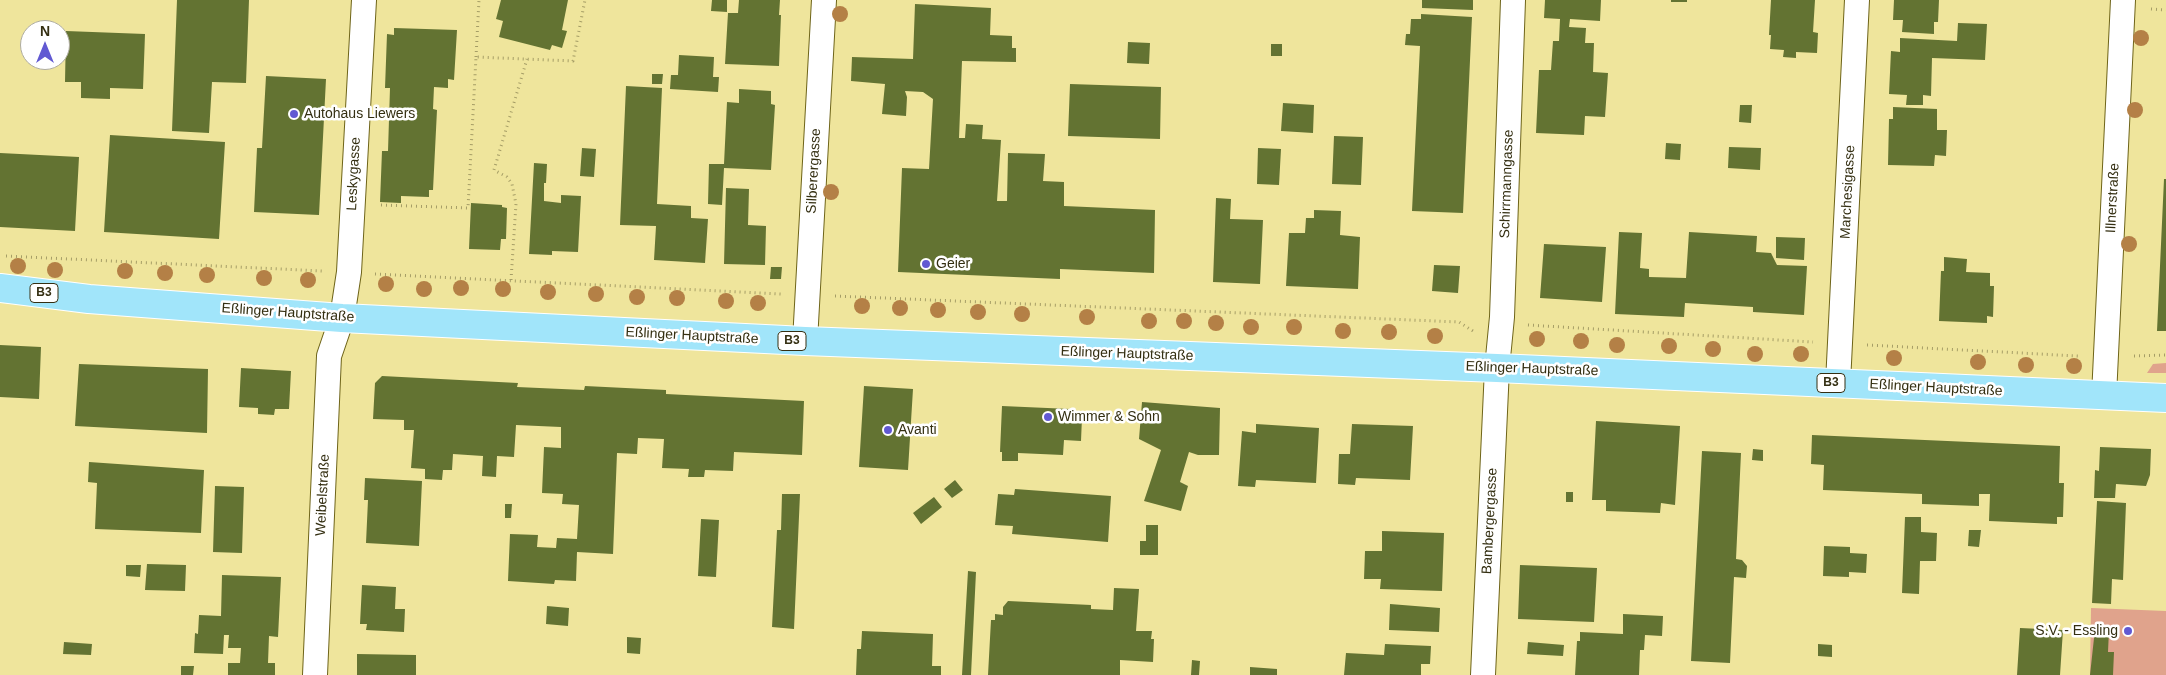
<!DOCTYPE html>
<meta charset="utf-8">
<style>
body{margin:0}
#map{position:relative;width:2166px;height:675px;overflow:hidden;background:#efe59c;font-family:Arial,sans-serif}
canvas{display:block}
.north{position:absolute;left:20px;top:20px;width:50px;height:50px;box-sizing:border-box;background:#fff;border:1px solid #aeaca0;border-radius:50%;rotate:0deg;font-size:14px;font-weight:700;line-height:20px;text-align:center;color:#342f12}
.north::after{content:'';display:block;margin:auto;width:18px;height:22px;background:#6159d2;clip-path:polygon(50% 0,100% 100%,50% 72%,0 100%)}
</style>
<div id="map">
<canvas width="2166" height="675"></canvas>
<div class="north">N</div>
</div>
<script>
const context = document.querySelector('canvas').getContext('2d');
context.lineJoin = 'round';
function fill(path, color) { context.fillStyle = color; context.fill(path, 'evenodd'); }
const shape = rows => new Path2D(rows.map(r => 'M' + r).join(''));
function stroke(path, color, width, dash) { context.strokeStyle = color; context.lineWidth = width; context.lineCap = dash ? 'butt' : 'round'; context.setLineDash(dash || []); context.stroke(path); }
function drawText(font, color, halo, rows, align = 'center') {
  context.font = font + ' Arial,sans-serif'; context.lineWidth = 5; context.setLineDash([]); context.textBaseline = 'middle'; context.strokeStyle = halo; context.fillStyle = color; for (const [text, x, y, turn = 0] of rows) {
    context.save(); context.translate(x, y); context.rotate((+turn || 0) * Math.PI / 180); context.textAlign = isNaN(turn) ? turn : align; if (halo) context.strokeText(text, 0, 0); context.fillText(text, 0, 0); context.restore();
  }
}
const green = shape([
 [2166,363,2166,373,2147,373,2153,364],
 [2091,608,2166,611,2166,675,2090,675]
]);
const building = shape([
 [177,0,249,0,246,83,212,82,209,133,172,131],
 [501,0,568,0,562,30,567,31,562,48,552,45,550,50,499,37,503,21,496,19],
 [712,0,727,0,727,12,711,11],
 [739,0,780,0,779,15,781,15,779,66,725,64,728,13,738,13],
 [1422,0,1473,0,1473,10,1422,8],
 [1545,0,1601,0,1600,21,1570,19,1569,27,1586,28,1585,43,1594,43,1593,72,1608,73,1605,117,1585,116,1584,135,1536,133,1539,70,1551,70,1553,41,1559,41,1560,19,1544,18],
 [1671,0,1687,0,1687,2,1671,2],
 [1771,0,1815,0,1813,32,1818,33,1817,53,1796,52,1796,58,1783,57,1784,50,1770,49,1771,35,1769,35],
 [1894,0,1939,0,1938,22,1934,22,1934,34,1902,32,1903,20,1893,20],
 [915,4,991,8,990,35,1012,36,1012,48,1016,48,1016,62,962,61,959,138,965,138,966,124,983,125,982,139,1001,140,997,201,1007,201,1008,153,1045,154,1043,181,1064,182,1064,206,1155,210,1154,273,1060,269,1060,279,898,272,902,168,929,169,933,99,923,92,905,91,907,97,906,116,882,114,885,84,851,81,852,57,913,59],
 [1421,14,1472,17,1463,213,1412,211,1420,46,1405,45,1406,34,1410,34,1411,19,1421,19],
 [1958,23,1987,24,1985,60,1932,58,1931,96,1923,95,1923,105,1906,105,1907,95,1889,94,1891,51,1900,52,1900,38,1957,41],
 [394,28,457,30,454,80,448,79,448,88,434,87,433,109,437,110,433,190,429,190,429,197,401,196,401,203,380,202,382,151,388,151,390,88,385,88,387,34,394,35],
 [66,31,145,34,143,89,110,88,110,99,81,98,81,82,65,82],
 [1128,42,1150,43,1149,64,1127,63],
 [1271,44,1282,44,1282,56,1271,56],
 [679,55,714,57,713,77,719,77,718,92,670,89,671,75,678,75],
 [652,74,663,74,662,84,652,84],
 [266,76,326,79,319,215,254,212,257,148,262,148],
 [1070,84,1161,87,1160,139,1068,136],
 [626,86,662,88,657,204,691,206,691,218,708,219,705,263,654,260,656,226,620,225],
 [739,89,771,91,771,104,775,105,771,170,724,168,722,205,708,204,709,164,724,164,727,102,739,103],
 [1283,103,1314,105,1313,133,1281,131],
 [1740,105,1752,105,1751,123,1739,122],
 [1893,107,1937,109,1937,130,1947,130,1946,156,1935,155,1934,166,1888,165,1889,119,1893,119],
 [110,135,225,142,219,239,104,232],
 [1334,136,1363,137,1361,185,1332,184],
 [1666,143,1681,144,1680,160,1665,159],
 [1729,147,1761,148,1760,170,1728,168],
 [582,148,596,149,594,177,580,176],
 [1258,148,1281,149,1279,185,1257,184],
 [0,153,79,157,75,231,0,227],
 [534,163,547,164,546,183,544,183,544,201,561,203,561,195,581,196,578,252,552,251,552,255,529,254],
 [2164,179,2166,179,2166,331,2157,331],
 [726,188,749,189,748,225,766,226,765,265,724,264],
 [1216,198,1231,199,1230,219,1263,220,1260,284,1213,282],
 [471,203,502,205,502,207,507,208,506,239,501,239,500,250,469,249],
 [1314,210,1341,211,1340,235,1360,237,1358,289,1286,286,1289,233,1305,233,1306,218,1314,218],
 [1619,232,1642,233,1640,268,1649,269,1649,277,1686,278,1689,232,1757,236,1756,252,1771,253,1777,265,1807,266,1804,315,1753,312,1753,307,1685,303,1684,317,1615,314],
 [1776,237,1805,238,1804,260,1776,258],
 [1544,244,1606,247,1602,302,1540,298],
 [1944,257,1967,259,1966,272,1990,273,1990,286,1994,286,1993,317,1987,316,1987,323,1939,321,1941,271,1944,271],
 [1434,265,1460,266,1458,293,1432,291],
 [771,267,782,267,781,279,770,279],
 [0,345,41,347,39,399,0,397],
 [79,364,208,369,207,433,75,426],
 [241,368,291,371,289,409,275,409,274,415,258,414,258,408,239,407],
 [382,376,518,383,517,387,584,390,585,386,666,390,666,394,804,401,802,455,734,452,733,471,705,470,704,477,688,477,689,469,662,468,664,439,638,438,637,454,617,453,613,554,577,552,576,581,555,580,554,584,508,581,510,534,538,535,537,547,556,548,557,538,577,539,579,505,562,504,563,494,542,493,544,447,561,448,561,427,516,425,514,457,497,456,496,477,482,476,483,456,453,454,452,470,443,470,442,480,425,479,425,469,411,468,414,430,404,430,404,420,373,419,375,383],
 [864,386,913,389,908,470,859,467],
 [1142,402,1220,408,1219,455,1198,455,1189,452,1180,482,1188,486,1181,511,1144,501,1161,450,1139,439],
 [1002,406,1070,409,1078,417,1082,417,1081,441,1064,440,1063,455,1018,453,1018,461,1002,461,1002,452,1000,452],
 [1596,421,1680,426,1675,505,1661,503,1660,513,1606,511,1606,500,1592,500],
 [1256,424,1319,428,1316,483,1256,480,1255,487,1238,486,1242,431,1256,433],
 [1352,424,1413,426,1410,480,1356,478,1355,485,1338,484,1339,454,1350,454],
 [1812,435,2060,446,2059,483,2064,483,2063,517,2057,517,2057,524,1989,521,1990,494,1979,494,1979,506,1922,504,1922,494,1823,490,1824,465,1811,464],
 [2100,447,2151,449,2150,475,2146,486,2116,484,2115,498,2094,498,2095,470,2099,471],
 [1753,449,1763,450,1763,461,1752,460],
 [1702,451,1741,453,1736,559,1742,560,1747,566,1746,578,1734,577,1730,663,1691,661],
 [89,462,204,470,201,533,95,529,97,483,88,482],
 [365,478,422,481,419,546,366,543,368,500,364,500],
 [955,480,963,490,952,498,944,489],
 [215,486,244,487,242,553,213,552],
 [1015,489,1111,496,1108,542,1012,534,1013,526,995,525,998,494,1014,495],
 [1566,492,1573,492,1573,502,1566,502],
 [782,494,800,494,794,629,772,627,777,530,781,530],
 [934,497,942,507,921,524,913,513],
 [2097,501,2126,503,2123,580,2112,579,2111,604,2092,603],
 [505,504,512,504,511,518,505,518],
 [1905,517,1921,517,1921,532,1937,533,1936,561,1920,561,1919,594,1902,593],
 [701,519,719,520,716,577,698,576],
 [1146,525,1158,525,1158,555,1140,555,1140,541,1146,541],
 [1969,530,1981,530,1979,547,1968,546],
 [1382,531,1444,533,1442,591,1380,589,1381,579,1364,579,1365,551,1382,551],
 [1824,546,1850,547,1850,553,1867,554,1866,573,1849,572,1849,577,1823,576],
 [147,564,186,565,185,591,145,590],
 [126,565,141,565,140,577,126,576],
 [1520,565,1597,568,1594,622,1518,619],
 [968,571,976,572,971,675,962,675],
 [222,575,281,577,278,637,269,636,268,663,275,663,275,675,228,675,228,663,240,663,241,648,228,648,229,635,224,635,223,654,194,653,195,633,198,634,199,615,221,616],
 [362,585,396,587,395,609,405,609,404,632,366,630,367,624,360,624],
 [1114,588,1139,589,1136,631,1152,631,1151,639,1154,639,1153,662,1120,660,1120,675,988,675,991,620,995,620,995,614,1003,615,1003,607,1008,601,1091,605,1091,609,1113,610],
 [1390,604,1440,608,1439,632,1389,630],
 [547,606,569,608,568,626,546,624],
 [1623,614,1663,616,1662,636,1645,635,1644,650,1640,650,1639,675,1575,675,1577,641,1580,641,1580,632,1623,634],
 [2020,628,2063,630,2060,675,2017,675],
 [2095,629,2109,630,2108,652,2114,652,2113,675,2090,675],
 [862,631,933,634,932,666,941,666,941,675,856,675,857,649,861,649],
 [627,637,641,638,640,654,627,653],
 [64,642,92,644,91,655,63,654],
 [1528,642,1564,645,1563,656,1527,654],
 [1385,644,1431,646,1430,664,1421,664,1421,675,1344,675,1346,653,1384,655],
 [1818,644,1832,645,1832,657,1818,656],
 [357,654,416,655,416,675,357,675],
 [1192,660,1200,661,1199,675,1191,675],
 [181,666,194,666,193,675,181,675],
 [1250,667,1277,669,1277,675,1250,675]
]);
const path = shape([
 [2151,9,2166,10],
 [476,57,479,0],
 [381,205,468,208,476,57,573,61,585,0],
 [6,256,322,271],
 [375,274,781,294],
 [511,280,516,204,512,184,507,177,494,170,527,59],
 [835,296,1459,322,1473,331],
 [1528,325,1813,342],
 [1867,345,2078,356],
 [2134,356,2166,355]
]);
const street = shape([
 [805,341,824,0],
 [1838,383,1857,0],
 [2104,396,2123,0],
 [315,675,329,356,342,318,349,272,364,0],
 [1483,675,1497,368,1502,317,1513,0]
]);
const primary = shape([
 [0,288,89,299,342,318,805,341,1497,368,2166,398]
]);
const trees = [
 [840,14],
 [2141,38],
 [2135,110],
 [831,192],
 [2129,244],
 [18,266],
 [55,270],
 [125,271],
 [165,273],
 [207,275],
 [264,278],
 [308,280],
 [386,284],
 [461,288],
 [424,289],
 [503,289],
 [548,292],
 [596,294],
 [637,297],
 [677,298],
 [726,301],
 [758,303],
 [862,306],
 [900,308],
 [938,310],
 [978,312],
 [1022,314],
 [1087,317],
 [1149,321],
 [1184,321],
 [1216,323],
 [1251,327],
 [1294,327],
 [1343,331],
 [1389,332],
 [1435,336],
 [1537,339],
 [1581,341],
 [1617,345],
 [1669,346],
 [1713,349],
 [1755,354],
 [1801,354],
 [1894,358],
 [1978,362],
 [2026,365],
 [2074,366]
];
const markers = [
 [294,114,5,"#6159d2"],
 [926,264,5,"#6159d2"],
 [1048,417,5,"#6159d2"],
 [888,430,5,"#6159d2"],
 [2128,631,5,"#6159d2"]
];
const shields = [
 [44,293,28],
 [792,341,28],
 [1831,383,28]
];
const shieldNames = [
 ["B3",44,293],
 ["B3",792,341],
 ["B3",1831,383]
];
const poiNames = [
 ["Autohaus Liewers",304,114],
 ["Geier",936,264],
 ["Wimmer & Sohn",1058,417],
 ["Avanti",898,430],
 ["S.V. - Essling",2118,631,"right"]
];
const streetNames = [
 ["Silberergasse",814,171,-87],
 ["Leskygasse",354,174,-87],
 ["Schirrmanngasse",1507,184,-88],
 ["Marchesigasse",1848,192,-87],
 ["Illnerstraße",2113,198,-87],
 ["Eßlinger Hauptstraße",288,313,4],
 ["Eßlinger Hauptstraße",692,336,3],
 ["Eßlinger Hauptstraße",1127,354,2],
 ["Eßlinger Hauptstraße",1532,369,2],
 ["Eßlinger Hauptstraße",1936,388,3],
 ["Weibelstraße",323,495,-87],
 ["Bambergergasse",1490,521,-87]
];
fill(green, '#e0a38c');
fill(building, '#637332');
stroke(street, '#6e6419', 26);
stroke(primary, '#fff', 30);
stroke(path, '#a59d66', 3, [1, 4]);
stroke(street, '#fff', 24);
stroke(primary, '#a1e5fa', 28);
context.fillStyle = '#b48046';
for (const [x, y] of trees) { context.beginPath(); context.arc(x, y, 8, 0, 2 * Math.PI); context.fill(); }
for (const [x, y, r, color] of markers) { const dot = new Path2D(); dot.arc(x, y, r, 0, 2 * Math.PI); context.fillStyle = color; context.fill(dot); stroke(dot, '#fff', 2); }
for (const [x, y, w] of shields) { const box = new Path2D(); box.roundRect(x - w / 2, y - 9.5, w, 19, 4); context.fillStyle = '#fff'; context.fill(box); stroke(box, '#342f12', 1); }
drawText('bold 12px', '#342f12', null, shieldNames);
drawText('14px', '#342f12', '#fff', poiNames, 'left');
drawText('14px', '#342f12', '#fff', streetNames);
</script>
